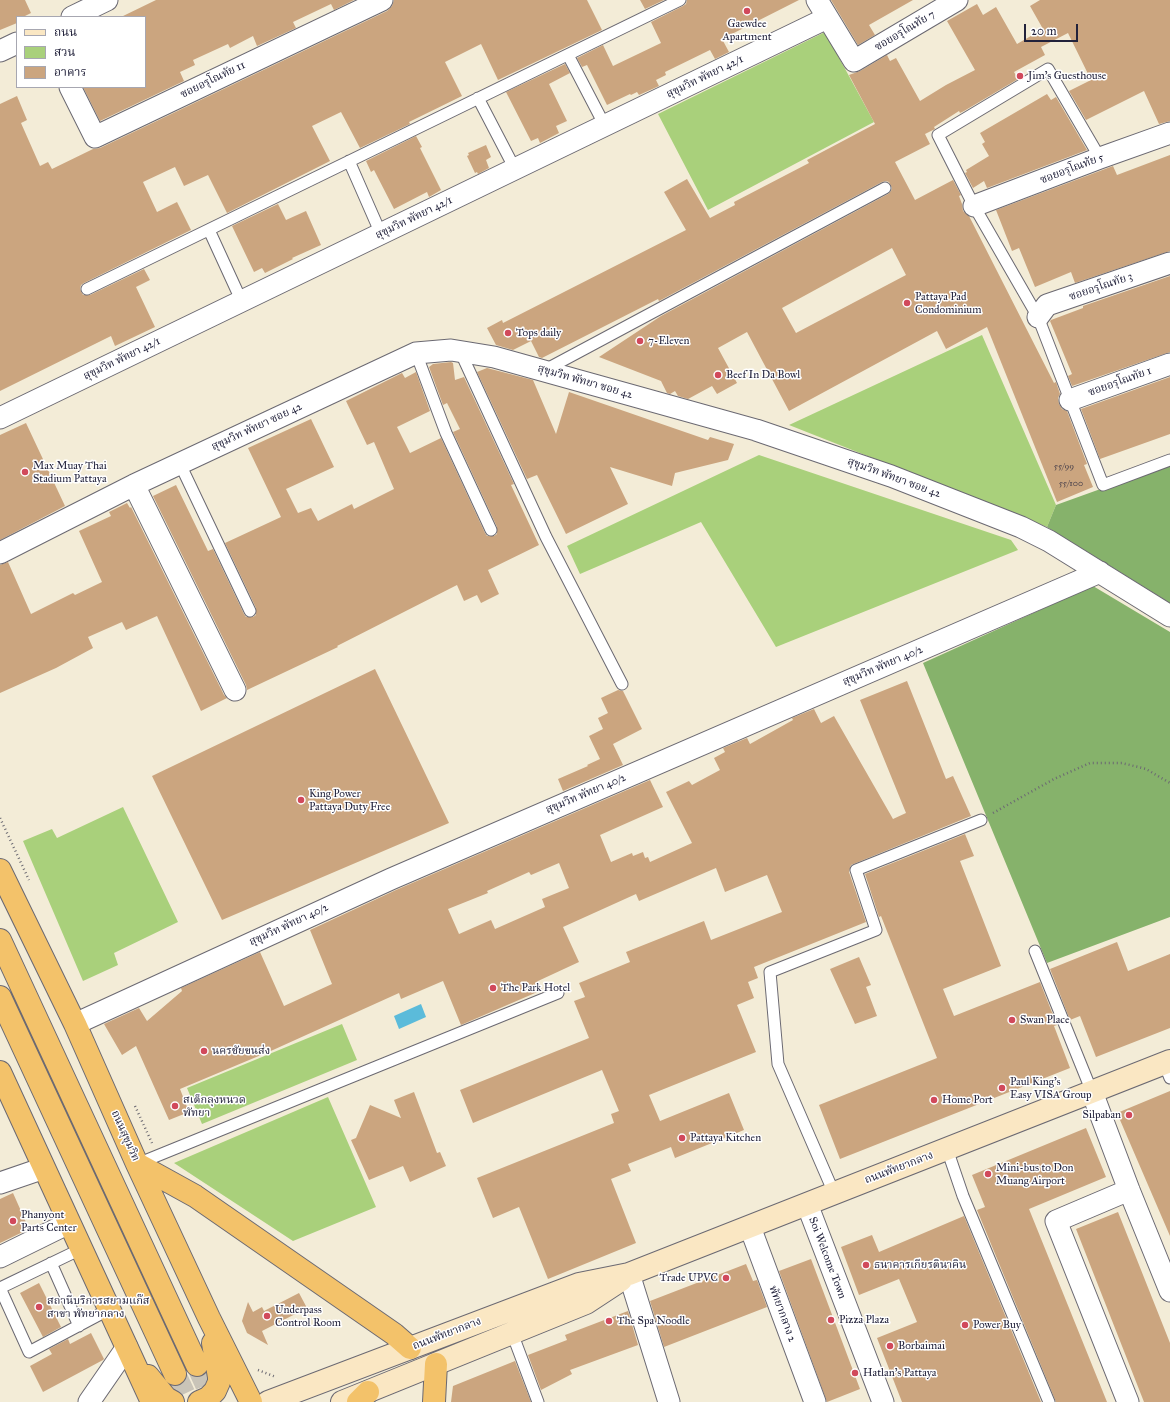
<!DOCTYPE html>
<meta charset="utf-8">
<style>
body{margin:0}
#map{position:relative;width:1170px;height:1402px;overflow:hidden;background:#f3ecd7;font-family:"IM FELL Great Primer","Noto Serif Thai",serif}
canvas{display:block}
.legend{position:absolute;left:16px;top:16px;width:130px;height:72px;box-sizing:border-box;background:#fff;border:1px solid #a7a7b1;margin:0;padding:5px 7px;list-style:none;font-size:12px;color:#22223b}
.legend li{display:flex;align-items:center;gap:8px;height:20px}
.legend b{width:20px;border:1px solid #a7a7b1}
.scale{position:absolute;left:1024px;top:24px;width:54px;height:18px;box-sizing:border-box;border:2px solid #22223b;border-top:0;padding-left:5px;font-size:12px;line-height:14px;white-space:nowrap;color:#22223b;-webkit-text-stroke:3px #fff;paint-order:stroke}
</style>
<div id="map">
<canvas width="1170" height="1402"></canvas>
<ul class="legend">
<li><b style="height:5px;background:#fae7c3"></b>ถนน</li>
<li><b style="height:11px;background:#a9d07b"></b>สวน</li>
<li><b style="height:11px;background:#cba57f"></b>อาคาร</li>
</ul>
<div class="scale">20 m</div>
</div>
<script>
const context = document.querySelector('canvas').getContext('2d');
context.lineJoin = 'round';
function fill(path, color) { context.fillStyle = color; context.fill(path, 'evenodd'); }
const shape = rows => new Path2D(rows.map(r => 'M' + r).join(''));
function stroke(path, color, width, dash) { context.strokeStyle = color; context.lineWidth = width; context.lineCap = dash ? 'butt' : 'round'; context.setLineDash(dash || []); context.stroke(path); }
function drawText(font, color, halo, rows, align = 'center') {
  context.font = font + ' "IM FELL Great Primer","Noto Serif Thai",serif'; context.lineWidth = 3; context.setLineDash([]); context.textBaseline = 'middle'; context.strokeStyle = halo; context.fillStyle = color; for (const [text, x, y, turn = 0] of rows) {
    context.save(); context.translate(x, y); context.rotate((+turn || 0) * Math.PI / 180); context.textAlign = isNaN(turn) ? turn : align; if (halo) context.strokeText(text, 0, 0); context.fillText(text, 0, 0); context.restore();
  }
}
const green = shape([
 [825,32,874,122,708,210,658,114],
 [982,335,1056,505,1047,527,789,425],
 [759,455,1011,540,1018,550,776,647,701,522,580,574,567,546],
 [123,807,178,922,114,953,118,965,83,981,23,841,52,829,57,838],
 [342,1024,357,1060,202,1124,187,1088],
 [328,1097,376,1207,293,1241,174,1163]
]);
const forest = shape([
 [1170,464,1170,603,1047,527,1056,505],
 [1093,586,1170,632,1170,917,1047,963,923,663]
]);
const water = shape([
 [421,1004,426,1017,399,1029,394,1016]
]);
const building = shape([
 [0,0,25,0,31,13,23,17,17,17,17,23,0,30],
 [156,0,354,0,334,10,331,4,293,22,296,28,257,46,253,36,230,48,228,44,193,60,195,65,180,72,184,81,100,121,83,87,145,87,145,17,121,17],
 [394,0,587,0,602,30,498,80,481,44,445,62,462,96,409,122,410,124,360,148,341,112,312,126,330,161,227,213,208,175,184,186,175,167,143,182,157,212,177,202,191,230,84,283,81,285,80,289,83,295,90,295,144,269,150,280,136,287,155,327,115,346,111,336,0,391,0,104,17,96,27,120,21,123,40,166,48,162,52,169,93,149,100,148,387,11,392,6],
 [640,0,664,0,645,9],
 [687,0,799,0,722,39,729,52,715,59,710,50,665,72,666,75,656,80,659,86,639,95,637,92,631,95,630,94,607,105,587,65,582,67,577,58,603,45,613,66,661,43,651,22,683,6,686,4],
 [831,0,913,0,869,25,875,35,858,45],
 [1040,0,1170,0,1170,121,1159,124,1144,91,1086,120,1069,91,1091,80,1068,33,1041,47,1045,55,1014,72,1018,79,964,111,960,113,959,111,934,127,935,129,925,134,930,144,895,162,915,200,953,180,961,195,959,196,962,204,963,211,969,216,1054,383,1056,382,1060,394,1058,398,1059,404,1062,409,1067,411,1087,464,1084,465,1093,487,1057,502,987,327,946,349,937,331,789,411,747,332,718,348,737,383,717,394,712,386,688,399,678,396,675,391,670,394,667,393,661,381,599,357,661,316,888,194,891,191,892,188,889,182,886,181,882,182,659,301,658,299,542,358,539,357,531,341,513,350,496,345,487,328,502,320,503,323,686,230,664,192,687,179,710,218,735,205,734,202,809,163,807,160,875,124,849,75,860,71,887,55,890,61,896,58,920,101,946,85,975,70,947,21,977,4,983,15,996,7,1017,44,1043,29,1030,6],
 [892,248,906,275,796,333,782,308],
 [565,64,570,73,549,84,567,121,556,126,559,133,540,143,538,138,531,141,506,92],
 [1047,94,1051,100,1056,97,1087,150,987,188,984,181,973,188,965,173,967,172,966,170,989,156,982,144,985,142,980,133],
 [416,136,422,147,420,148,441,190,429,197,427,192,394,209,374,170,371,172,366,161],
 [486,145,491,157,486,160,489,168,478,174,477,172,475,173,467,156,469,155,468,153],
 [1170,155,1170,251,1075,283,1071,272,1035,287,1019,248,1012,251,996,210,1113,166,1117,175],
 [278,204,286,220,306,211,321,245,292,258,293,259,265,273,262,268,254,272,232,226],
 [1170,276,1170,352,1072,386,1068,376,1072,374,1050,321,1051,320,1083,308,1083,306],
 [451,362,453,363,455,380,464,377,514,484,511,485,539,545,488,570,499,594,481,603,477,595,464,601,457,585,337,646,338,647,247,690,246,685,153,496,176,485,208,551,213,549,244,614,246,617,253,617,256,615,256,608,225,543,281,517,248,448,311,419,334,467,286,489,298,513,311,508,318,521,352,504,354,509,394,489,374,442,367,445,346,401,402,373,405,378,416,372,430,411,397,427,410,453,441,438,485,533,487,536,494,536,497,534,497,527,453,432,460,429,447,403,443,405,429,367,433,364],
 [487,368,533,380,556,434,569,392,708,440,710,437,734,444,728,460,675,473,672,486,610,467,628,504,566,534,537,475,527,479,477,372],
 [1170,377,1170,434,1100,459,1081,409],
 [26,423,65,506,0,540,0,435],
 [127,503,130,508,131,507,224,695,227,698,201,711,157,616,126,630,122,622,88,637,93,648,56,668,0,693,0,565,8,562,31,614,73,593,75,595,102,582,79,531,111,516,109,512],
 [375,669,449,823,222,920,152,776],
 [907,681,946,779,953,776,971,816,851,865,849,872,866,922,754,967,758,978,748,982,754,998,737,1005,756,1052,649,1095,660,1121,729,1093,744,1130,675,1158,671,1147,628,1164,631,1171,611,1179,636,1243,548,1279,519,1207,493,1218,477,1178,614,1123,611,1114,619,1111,602,1070,473,1123,460,1090,589,1038,574,1001,585,997,579,983,630,962,626,952,704,921,711,940,782,912,767,875,725,892,716,868,639,901,636,894,563,927,579,962,538,981,542,990,461,1025,443,981,401,999,399,993,273,1050,180,1089,189,1112,169,1120,136,1046,122,1055,104,1024,139,1008,147,1021,182,991,181,988,260,952,284,1006,332,984,310,930,396,890,650,780,663,807,600,835,611,862,632,853,633,856,643,852,645,858,648,857,650,862,692,843,666,792,689,781,692,785,720,770,714,758,725,752,723,748,747,738,750,744,793,720,792,718,814,709,821,723,834,716,893,819,906,813,860,700],
 [559,863,569,888,542,899,545,907,495,929,491,920,459,934,448,909,488,893,487,891,529,872,531,875],
 [618,690,623,691,642,729,613,744,623,765,563,791,558,779,588,766,587,765,600,759,589,736,603,729,598,718,608,713,601,698],
 [965,834,974,856,960,861,1001,966,943,989,954,1016,1040,982,1057,1025,1054,1026,1070,1068,840,1159,819,1105,937,1058,881,916,879,917,865,874],
 [1117,942,1128,971,1170,954,1170,1028,1096,1057,1080,1016,1070,1020,1050,969],
 [859,957,871,985,866,987,877,1016,855,1024,830,969],
 [1170,1091,1170,1236,1117,1113],
 [414,1092,437,1153,440,1152,446,1166,410,1182,403,1166,369,1180,351,1140,356,1138,370,1105,401,1118,394,1100],
 [1086,1128,1106,1177,1029,1209,1107,1402,1056,1402,977,1210,985,1207,972,1175],
 [13,1193,29,1229,0,1243,0,1199],
 [1118,1212,1170,1343,1170,1402,1144,1402,1076,1229],
 [964,1216,1041,1402,902,1402,877,1338,917,1322,899,1279,859,1295,841,1247,872,1235,879,1252],
 [811,1259,860,1389,827,1402,779,1271],
 [746,1264,753,1281,757,1280,767,1307,664,1347,650,1301],
 [39,1283,61,1327,43,1337,20,1293],
 [299,1293,307,1308,262,1331,268,1345,247,1333,242,1321,248,1302,253,1312,262,1307,264,1311],
 [628,1311,638,1345,570,1370,572,1374,541,1390,528,1355,567,1340,565,1335],
 [91,1333,104,1359,103,1360,43,1392,30,1366,52,1354,49,1349,68,1339,70,1344],
 [515,1361,531,1402,451,1402,453,1386]
]);
const highwayTunnel = shape([
 [197,1365,214,1402],
 [175,1374,188,1402]
]);
const path = shape([
 [993,813,1054,779,1090,763,1122,763,1146,769,1170,783],
 [0,818,29,880],
 [135,1106,152,1143],
 [258,1370,276,1377]
]);
const lane = shape([
 [568,55,605,126],
 [478,98,515,169],
 [1100,158,1048,69,938,135,974,206,1038,317,1103,485,1170,460],
 [349,161,381,234],
 [209,230,242,302],
 [87,289,680,0],
 [460,351,546,537,622,684],
 [416,353,446,433,491,530],
 [545,370,885,188],
 [180,464,250,611],
 [1035,951,1092,1092],
 [1164,1063,1170,1078],
 [947,1149,963,1196,1049,1402],
 [137,1164,558,993],
 [834,1193,778,1064,770,972,876,930,856,870,981,820],
 [81,1249,0,1288,29,1352,110,1309],
 [51,1263,79,1326],
 [512,1333,538,1402]
]);
const street = shape([
 [817,0,854,61,957,0],
 [72,17,107,0],
 [0,51,17,43],
 [70,87,95,137,382,0],
 [974,206,1100,158,1170,133],
 [1038,317,1047,305,1170,263],
 [1070,400,1170,364],
 [0,418,827,18],
 [134,485,235,690],
 [0,553,134,485,416,353,451,350,494,357,756,430,891,476,1021,527,1049,541,1170,616],
 [75,1024,391,879,1100,572],
 [1092,1092,1129,1190,1170,1291],
 [0,1183,44,1168],
 [807,1204,883,1402],
 [750,1227,815,1402],
 [0,1257,69,1223],
 [629,1274,669,1402],
 [89,1402,127,1347],
 [1128,1402,1056,1221,1129,1190]
]);
const secondary = shape([
 [268,1402,579,1284,629,1274,1170,1061],
 [342,1402,586,1303,621,1280]
]);
const highway = shape([
 [0,870,75,1024,137,1164,209,1318,251,1402],
 [0,940,197,1365],
 [0,997,175,1374],
 [0,1072,152,1402],
 [137,1164,195,1196,394,1334,410,1348],
 [148,1376,166,1398,173,1402],
 [199,1402,208,1398,215,1391,219,1382,219,1377,213,1343],
 [358,1402,368,1392],
 [434,1402,436,1364]
]);
const markers = [
 [747,11,4,"#d1495b"],
 [1020,76,4,"#d1495b"],
 [907,303,4,"#d1495b"],
 [508,333,4,"#d1495b"],
 [640,341,4,"#d1495b"],
 [718,375,4,"#d1495b"],
 [25,472,4,"#d1495b"],
 [301,800,4,"#d1495b"],
 [493,988,4,"#d1495b"],
 [1012,1020,4,"#d1495b"],
 [204,1051,4,"#d1495b"],
 [1002,1088,4,"#d1495b"],
 [934,1100,4,"#d1495b"],
 [175,1106,4,"#d1495b"],
 [1129,1115,4,"#d1495b"],
 [682,1138,4,"#d1495b"],
 [988,1174,4,"#d1495b"],
 [13,1221,4,"#d1495b"],
 [866,1265,4,"#d1495b"],
 [726,1278,4,"#d1495b"],
 [39,1307,4,"#d1495b"],
 [267,1316,4,"#d1495b"],
 [831,1320,4,"#d1495b"],
 [609,1321,4,"#d1495b"],
 [965,1325,4,"#d1495b"],
 [890,1346,4,"#d1495b"],
 [855,1373,4,"#d1495b"]
];
const numberNames = [
 ["55/99",1064,467],
 ["55/100",1071,484]
];
const poiNames = [
 ["Gaewdee",747,24,"center"],
 ["Apartment",747,37,"center"],
 ["Jim's Guesthouse",1028,76],
 ["Pattaya Pad",915,297],
 ["Condominium",915,310],
 ["Tops daily",516,333],
 ["7-Eleven",648,341],
 ["Beef In Da Bowl",726,375],
 ["Max Muay Thai",33,466],
 ["Stadium Pattaya",33,479],
 ["King Power",309,794],
 ["Pattaya Duty Free",309,807],
 ["The Park Hotel",501,988],
 ["Swan Place",1020,1020],
 ["นครชัยขนส่ง",212,1051],
 ["Paul King's",1010,1082],
 ["Easy VISA Group",1010,1095],
 ["สเต็กลุงหนวด",183,1100],
 ["พัทยา",183,1113],
 ["Home Port",942,1100],
 ["Silpaban",1121,1115,"right"],
 ["Pattaya Kitchen",690,1138],
 ["Mini-bus to Don",996,1168],
 ["Muang Airport",996,1181],
 ["Phanyont",21,1215],
 ["Parts Center",21,1228],
 ["ธนาคารเกียรตินาคิน",874,1265],
 ["Trade UPVC",718,1278,"right"],
 ["สถานีบริการสยามแก๊ส",47,1301],
 ["สาขา พัทยากลาง",47,1314],
 ["Underpass",275,1310],
 ["Control Room",275,1323],
 ["Pizza Plaza",839,1320],
 ["The Spa Noodle",617,1321],
 ["Power Buy",973,1325],
 ["Borbaimai",898,1346],
 ["Hatlan's Pattaya",863,1373]
];
const streetNames = [
 ["ซอยอรุโณทัย 7",905,31,-31],
 ["สุขุมวิท พัทยา 42/1",705,77,-26],
 ["ซอยอรุโณทัย 11",213,80,-26],
 ["ซอยอรุโณทัย 5",1072,169,-21],
 ["สุขุมวิท พัทยา 42/1",414,218,-26],
 ["ซอยอรุโณทัย 3",1101,287,-19],
 ["สุขุมวิท พัทยา 42/1",122,359,-26],
 ["สุขุมวิท พัทยา ซอย 42",585,382,16],
 ["ซอยอรุโณทัย 1",1120,382,-20],
 ["สุขุมวิท พัทยา ซอย 42",257,427,-25],
 ["สุขุมวิท พัทยา ซอย 42",894,478,20],
 ["สุขุมวิท พัทยา 40/2",883,666,-23],
 ["สุขุมวิท พัทยา 40/2",586,794,-23],
 ["สุขุมวิท พัทยา 40/2",289,925,-25],
 ["ถนนสุขุมวิท",125,1136,66],
 ["ถนนพัทยากลาง",899,1168,-21],
 ["Soi Welcome Town",827,1258,69],
 ["พัทยากลาง 2",782,1314,70],
 ["ถนนพัทยากลาง",447,1334,-21]
];
fill(green, '#a9d07b');
fill(forest, '#86b26b');
fill(water, '#5bbbda');
fill(building, '#cba57f');
stroke(highwayTunnel, '#c9c4b8', 22, [22, 11]);
stroke(lane, '#6b6972', 13);
stroke(street, '#6b6972', 23);
stroke(secondary, '#6b6972', 24);
stroke(highway, '#6b6972', 24);
stroke(path, '#6b6972', 2.5, [1, 3]);
stroke(lane, '#fff', 11);
stroke(street, '#fff', 21);
stroke(secondary, '#fae7c3', 22);
stroke(highway, '#f3c26a', 22);
for (const [x, y, r, color] of markers) { const dot = new Path2D(); dot.arc(x, y, r, 0, 2 * Math.PI); context.fillStyle = color; context.fill(dot); stroke(dot, '#fff', 1.5); }
drawText('9px', '#4c434c', null, numberNames);
drawText('11px', '#22223b', '#fff', poiNames, 'left');
drawText('11px', '#22223b', '#fff', streetNames);
</script>
